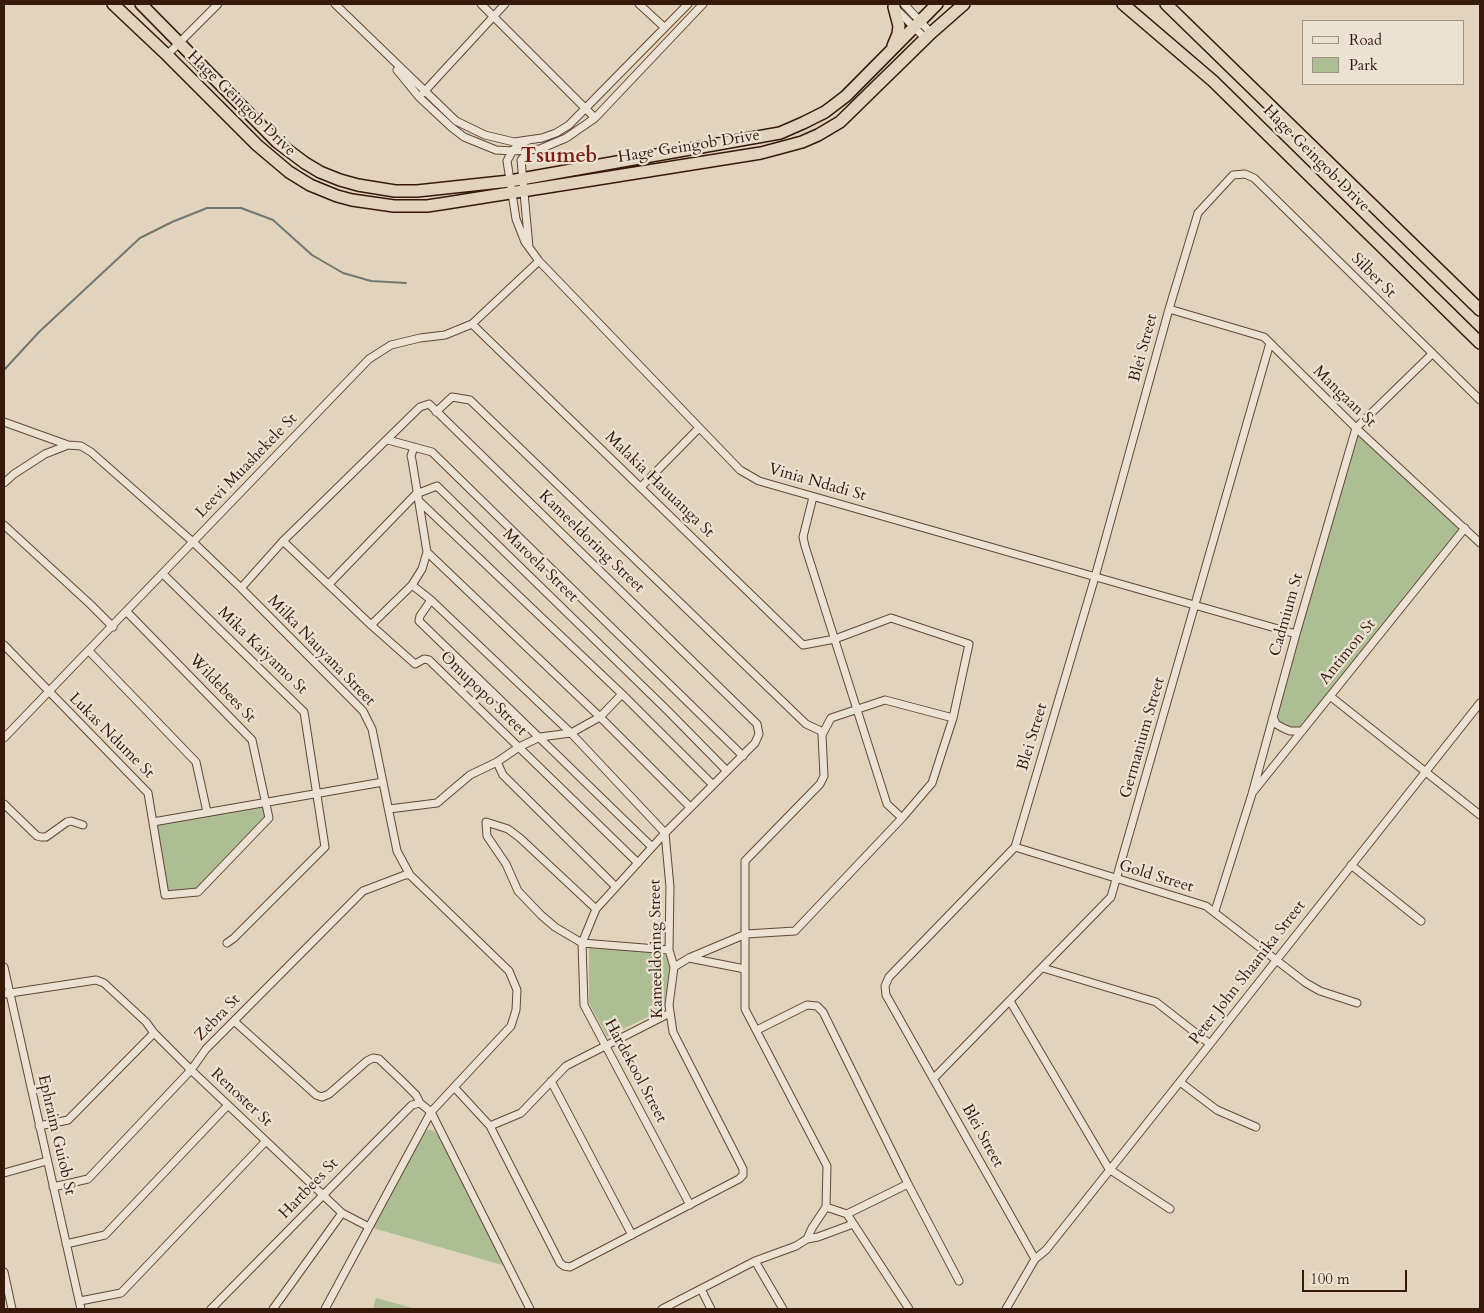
<!DOCTYPE html>
<style>
body{margin:0}
#map{position:relative;width:1484px;height:1313px;overflow:hidden;background:#e2d3bc;font-family:Cardo,serif}
canvas{display:block}
.frame{position:absolute;inset:0;border:5px solid #36190b;pointer-events:none}
.legend{position:absolute;left:1302px;top:20px;width:162px;height:65px;box-sizing:border-box;background:#ece2d3;border:1px solid #a39283;margin:0;padding:6px 9px;list-style:none;font-size:15px;color:#36190b}
.legend li{display:flex;align-items:center;gap:10px;height:25px}
.legend b{width:25px;border:1px solid #a39283}
.scale{position:absolute;left:1302px;top:1270px;width:105px;height:22px;box-sizing:border-box;border:2px solid #36190b;border-top:0;padding-left:6px;font-size:15px;line-height:18px;white-space:nowrap;color:#36190b;-webkit-text-stroke:4px #ece2d3;paint-order:stroke}
</style>
<div id="map">
<canvas width="1484" height="1313"></canvas>
<div class="frame"></div>
<ul class="legend">
<li><b style="height:6px;background:#ece2d3"></b>Road</li>
<li><b style="height:14px;background:#aebe94"></b>Park</li>
</ul>
<div class="scale">100 m</div>
</div>
<script>
const context = document.querySelector('canvas').getContext('2d');
context.lineJoin = 'round';
function fill(path, color) { context.fillStyle = color; context.fill(path, 'evenodd'); }
const shape = rows => new Path2D(rows.map(r => 'M' + r).join(''));
function stroke(path, color, width, dash) { context.strokeStyle = color; context.lineWidth = width; context.lineCap = dash ? 'butt' : 'round'; context.setLineDash(dash || []); context.stroke(path); }
function drawText(font, color, halo, rows, align = 'center') {
  context.font = font + ' Cardo,serif'; context.lineWidth = 4.5; context.setLineDash([]); context.textBaseline = 'middle'; context.strokeStyle = halo; context.fillStyle = color; for (const [text, x, y, turn = 0] of rows) {
    context.save(); context.translate(x, y); context.rotate((+turn || 0) * Math.PI / 180); context.textAlign = isNaN(turn) ? turn : align; if (halo) context.strokeText(text, 0, 0); context.fillText(text, 0, 0); context.restore();
  }
}
const green = shape([
 [1356,428,1465,528,1302,731,1290,731,1273,717],
 [266,802,269,818,198,892,167,895,153,822],
 [589,943,664,950,670,966,664,1009,607,1037,589,1003],
 [427,1130,432,1130,437,1133,442,1140,506,1266,373,1228,420,1139],
 [376,1298,416,1309,373,1309]
]);
const stream = shape([
 [4,370,39,332,140,238,172,222,207,208,241,208,273,220,312,255,343,273,371,281,406,283]
]);
const minor = shape([
 [335,4,456,121,485,135,514,142,542,138,556,133,569,125,688,4],
 [481,4,595,118],
 [639,4,664,27],
 [904,4,931,33],
 [896,9,926,39],
 [167,55,218,4],
 [397,70,419,97,451,127,464,137,496,150,513,151,540,149,566,138,595,118,703,4],
 [423,93,505,4],
 [529,140,520,144,513,150,507,161,516,219,525,242,539,261,740,470,759,481,1296,634],
 [529,151,521,160,529,247],
 [1169,309,1264,337,1356,428,1480,543],
 [472,324,803,645,835,639,891,618,969,644,953,718,932,783,902,818,795,931,746,934,689,958,674,967],
 [436,412,452,397,470,400,806,724,823,732],
 [4,422,68,445],
 [388,440,432,452,743,756],
 [4,483,14,474,45,454,68,445,81,446,91,452,193,542,241,588,363,711,372,729,397,851,410,875,509,971,517,990,516,1010,511,1026,431,1112,325,1309],
 [641,487,699,428],
 [813,497,803,537,805,546,887,804,902,818],
 [419,501,622,694,713,785],
 [4,525,90,604,113,627],
 [283,541,371,625,415,664,424,659,429,660,638,863],
 [427,552,600,717,690,807],
 [163,574,304,712,325,847,234,938,227,943],
 [329,584,416,494,437,486,667,710,727,771],
 [412,585,431,600,571,733,665,833,596,909,582,943,584,1005,690,1205],
 [241,588,283,541,420,407,429,404,757,724,759,734,755,743,665,833,670,887,669,950,674,967,669,1005,673,1032,743,1169,743,1175,739,1179,570,1267,564,1266,560,1263,490,1126,454,1087],
 [431,600,420,616,419,621,652,847],
 [371,625,412,585,422,569,427,552,412,460,411,456,414,447],
 [4,645,148,793,165,895,198,892,269,818,252,740,127,612],
 [89,651,196,762,207,812],
 [1330,696,1480,815],
 [1273,717,1276,724,1283,728,1290,731,1302,731],
 [4,738,369,359,391,345,420,338,445,335,472,324,539,261],
 [497,762,503,775,615,886],
 [1253,792,1465,528],
 [4,804,37,836,41,837,46,837,67,822,71,821,83,825],
 [389,809,437,803,470,775,497,762,519,747,540,737,571,733,600,717,622,694],
 [153,822,383,782],
 [1015,847,1206,906,1306,983,1320,991,1357,1003],
 [1351,865,1421,921],
 [596,909,520,838,508,829,486,822,487,836,506,864,518,891,541,915,555,927,582,943,669,950],
 [1215,911,1252,794,1296,634,1356,428,1432,354],
 [689,958,745,969],
 [4,967,81,1309],
 [1043,968,1156,1002,1210,1044],
 [4,994,96,980,104,983,146,1022,154,1033,191,1070,342,1213,369,1227],
 [1010,1001,1109,1169,1170,1209],
 [234,1021,316,1095,322,1097,329,1094,367,1061,373,1058,379,1059,403,1082,416,1095,420,1103],
 [757,1030,807,1005,817,1006,823,1012,908,1184,959,1281],
 [934,1078,1111,897,1270,343],
 [551,1081,632,1235],
 [1180,1082,1217,1110,1256,1127],
 [39,1126,68,1120,154,1033],
 [490,1126,521,1113,566,1066,670,1013],
 [4,1173,47,1161],
 [53,1187,88,1179,191,1070,206,1049,363,891,405,875,410,875],
 [826,1207,847,1214,908,1184],
 [847,1214,909,1309],
 [807,1239,818,1237,853,1224],
 [66,1244,105,1235,228,1105],
 [1035,1259,886,995,885,986,889,977,1015,847,1095,577,1169,309,1198,213,1233,175,1245,174,1254,178,1480,400],
 [755,1261,783,1309],
 [4,1272,12,1309],
 [701,1289,711,1309],
 [80,1301,121,1293,266,1141],
 [211,1309,406,1111,412,1105,420,1103,431,1112,530,1309],
 [273,1309,342,1213],
 [662,1309,755,1261,796,1246,807,1239,812,1228,826,1207,827,1166,745,1009,745,861,820,784,824,776,822,735,831,718,885,700,953,718],
 [1006,1309,1035,1259,1046,1250,1210,1044,1480,703]
]);
const trunk = shape([
 [113,4,167,55,257,145,289,172,310,185,337,196,352,200,394,206,427,206,447,203,761,153,802,142,818,135,840,122,931,33,964,4],
 [141,4,277,142,305,163,320,172,340,180,358,185,395,191,417,191,510,181,780,133,803,123,825,112,846,96,937,4],
 [1123,4,1213,81,1480,343],
 [1166,4,1480,310],
 [893,46,898,34,899,26,894,7]
]);
const streetNames = [
 ["Hage Geingob Drive",241,104,44],
 ["Hage Geingob Drive",689,147,-9],
 ["Hage Geingob Drive",1316,159,45],
 ["Silber St",1373,276,45],
 ["Blei Street",1144,348,-75],
 ["Mangaan St",1344,397,44],
 ["Leevi Muashekele St",247,466,-46],
 ["Vinia Ndadi St",817,483,16],
 ["Malakia Hauuanga St",659,485,44],
 ["Kameeldoring Street",591,542,44],
 ["Maroela Street",540,566,44],
 ["Cadmium St",1287,615,-74],
 ["Mika Kaiyamo St",262,651,44],
 ["Milka Nauyana Street",321,651,46],
 ["Antimon St",1348,652,-51],
 ["Wildebees St",222,689,46],
 ["Omupopo Street",483,694,44],
 ["Lukas Ndume St",111,736,45],
 ["Blei Street",1033,737,-73],
 ["Germanium Street",1143,738,-74],
 ["Gold Street",1156,877,17],
 ["Kameeldoring Street",657,949,-91],
 ["Peter John Shaanika Street",1248,973,-52],
 ["Zebra St",218,1018,-46],
 ["Hardekool Street",635,1071,62],
 ["Renoster St",241,1098,43],
 ["Ephraim Guiob St",56,1135,77],
 ["Blei Street",982,1136,61],
 ["Hartbees St",309,1189,-46]
];
const districtNames = [
 ["Tsumeb",559,157]
];
fill(green, '#aebe94');
stroke(stream, '#707773', 2);
stroke(minor, '#614837', 9);
stroke(trunk, '#36190b', 14);
stroke(minor, '#ece2d3', 7);
stroke(trunk, '#e2d3bc', 11);
drawText('16px', '#36190b', '#ece2d3', streetNames);
drawText('bold 21px', '#7a1f14', '#ece2d3', districtNames);
</script>
